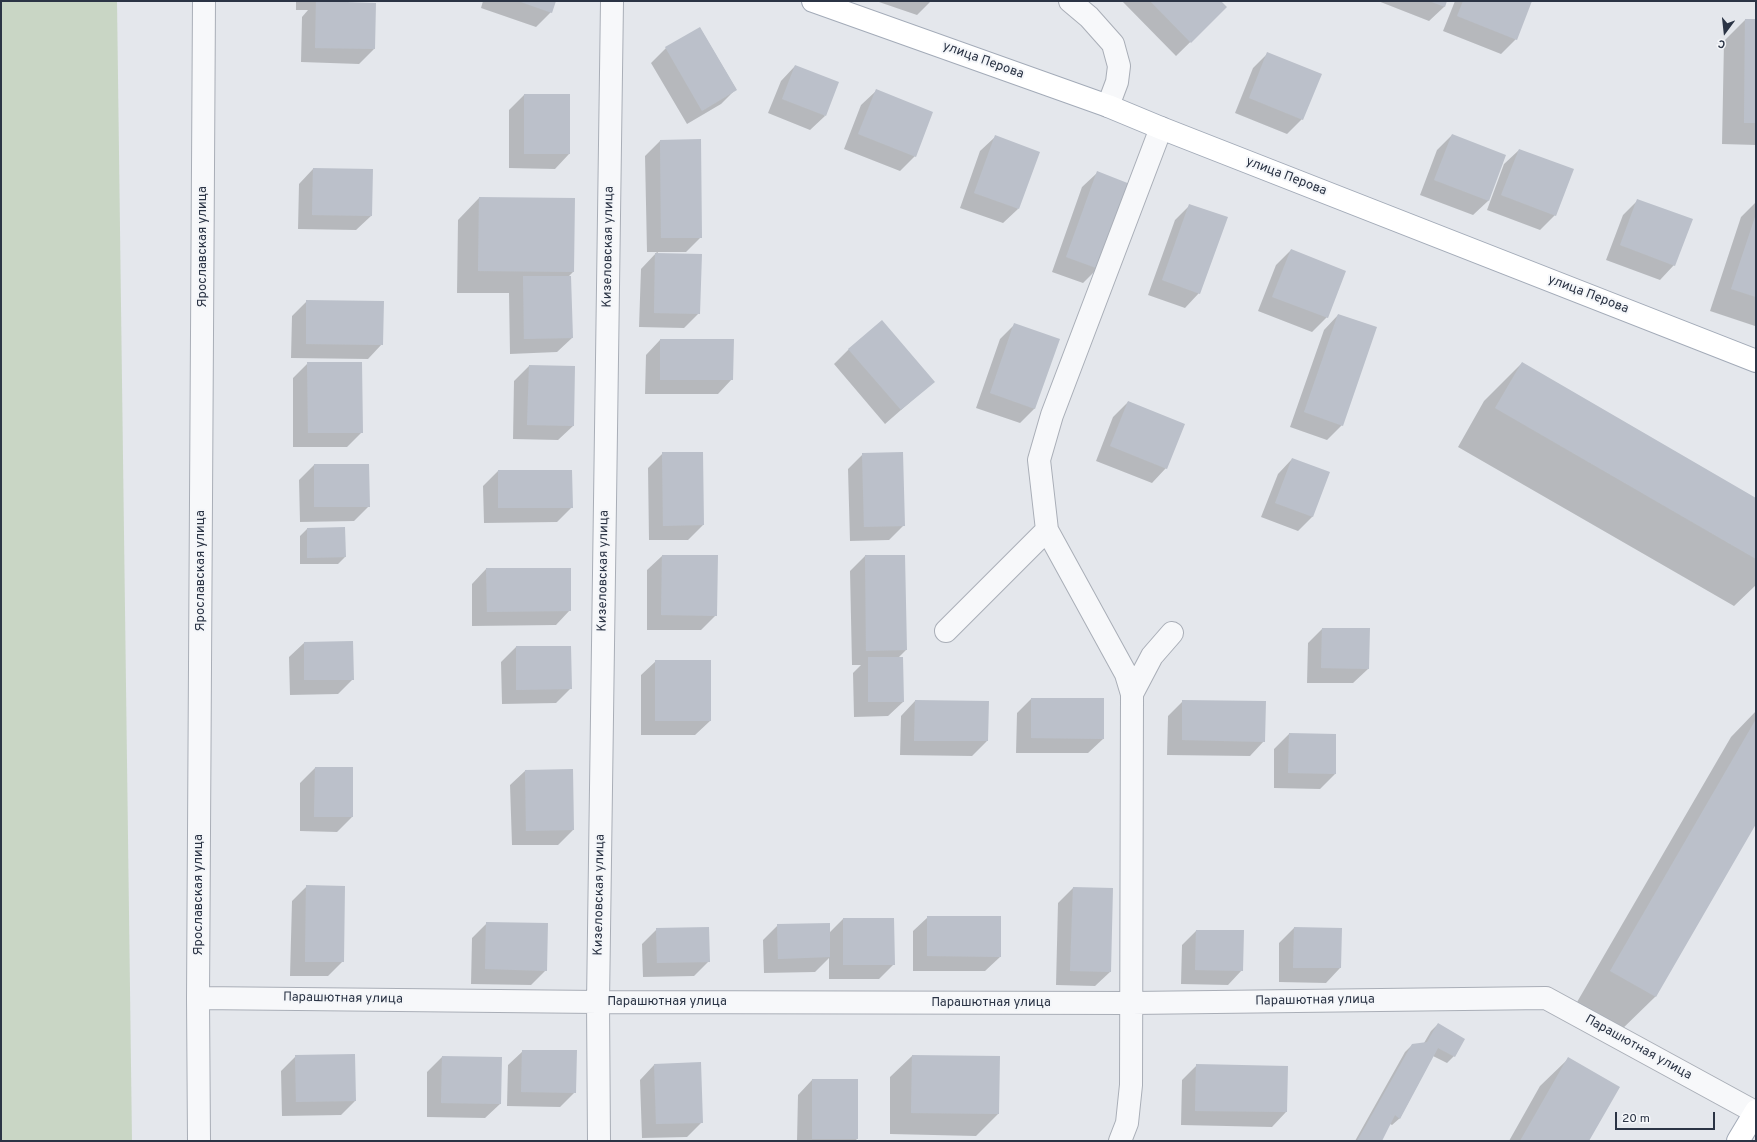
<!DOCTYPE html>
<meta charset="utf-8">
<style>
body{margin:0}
#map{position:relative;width:1757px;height:1142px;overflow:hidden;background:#e4e7ec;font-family:Overpass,sans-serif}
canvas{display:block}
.frame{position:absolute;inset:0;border:2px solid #2b3445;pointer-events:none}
.north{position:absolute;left:1705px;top:12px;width:40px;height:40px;-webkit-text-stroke:3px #f4f6f9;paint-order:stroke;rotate:195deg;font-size:11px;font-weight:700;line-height:16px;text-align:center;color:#2b3445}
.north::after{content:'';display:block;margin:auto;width:14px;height:18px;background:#2b3445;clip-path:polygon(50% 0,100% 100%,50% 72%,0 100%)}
.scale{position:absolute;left:1615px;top:1112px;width:100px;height:18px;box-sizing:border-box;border:2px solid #2b3445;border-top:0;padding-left:5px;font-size:12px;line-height:14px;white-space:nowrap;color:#2b3445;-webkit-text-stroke:3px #f4f6f9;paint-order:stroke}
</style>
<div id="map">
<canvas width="1757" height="1142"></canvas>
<div class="frame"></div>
<div class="north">С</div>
<div class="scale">20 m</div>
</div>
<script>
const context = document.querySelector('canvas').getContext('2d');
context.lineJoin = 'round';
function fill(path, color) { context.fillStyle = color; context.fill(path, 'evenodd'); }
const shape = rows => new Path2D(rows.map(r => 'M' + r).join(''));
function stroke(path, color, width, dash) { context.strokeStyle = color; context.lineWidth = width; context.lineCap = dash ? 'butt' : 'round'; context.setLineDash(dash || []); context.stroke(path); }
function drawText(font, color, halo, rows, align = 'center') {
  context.font = font + ' Overpass,sans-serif'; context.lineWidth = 4; context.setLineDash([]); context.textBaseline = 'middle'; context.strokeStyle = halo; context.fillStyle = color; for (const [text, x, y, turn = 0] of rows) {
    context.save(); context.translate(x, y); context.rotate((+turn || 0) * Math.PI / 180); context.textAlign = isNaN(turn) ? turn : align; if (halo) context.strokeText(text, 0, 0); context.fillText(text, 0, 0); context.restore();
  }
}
const green = shape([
 [1,1,117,1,132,1141,1,1141]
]);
const shadow = shape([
 [296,1,351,1,348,3,374,49,359,64,301,62,302,17,308,10,296,10],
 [483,1,554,1,551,12,536,27,481,8],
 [876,1,931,1,917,15],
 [1124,1,1220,1,1226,7,1176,56,1123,2],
 [1378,1,1446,1,1444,7,1429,21],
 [1455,1,1531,1,1516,39,1501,54,1443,31],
 [1745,20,1756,20,1756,145,1722,144,1724,41],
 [700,28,736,89,721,104,687,124,651,63,666,48],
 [1268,53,1302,119,1287,134,1235,113,1253,68],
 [795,66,825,116,810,130,768,113,781,81],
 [876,91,915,156,900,171,844,149,861,105],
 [524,95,569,154,555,169,509,168,509,110],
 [1452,135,1505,156,1488,201,1473,215,1420,195,1437,150],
 [995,137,1018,209,1003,223,960,208,980,151],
 [700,140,701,237,686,252,658,252,657,254,699,313,684,328,639,327,641,269,657,252,647,252,645,156,660,141],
 [1519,150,1555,215,1540,230,1487,210,1504,164],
 [313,169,371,216,356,230,298,229,299,184],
 [1097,173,1098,268,1083,283,1052,272,1082,187],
 [479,198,573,272,568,277,572,338,557,352,510,354,509,293,457,293,458,220],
 [1638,200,1674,265,1660,280,1606,260,1623,215],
 [1756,202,1756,325,1755,326,1710,311,1741,217],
 [1190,205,1199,293,1185,308,1148,295,1175,220],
 [1291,250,1327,317,1312,332,1258,311,1276,265],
 [307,301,382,344,368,359,291,358,292,316],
 [1338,315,1342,425,1327,440,1290,427,1324,330],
 [1015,324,1035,408,1020,423,976,408,1000,339],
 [660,340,732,379,718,394,645,394,646,355],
 [849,349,933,382,885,424,834,364],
 [308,363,362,432,347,447,293,447,293,378],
 [1522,363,1756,499,1756,585,1734,606,1458,447,1484,401],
 [529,366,573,426,558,440,513,439,514,381],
 [1128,402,1166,468,1152,483,1096,461,1113,417],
 [663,453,703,525,688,540,649,540,648,468],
 [863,454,904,525,889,540,850,541,848,469],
 [1292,459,1313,516,1298,531,1261,517,1278,474],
 [314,465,368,465,369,506,354,521,300,522,299,480],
 [498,471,571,471,572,507,557,522,484,523,483,486],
 [307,529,345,557,338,564,300,564,300,536],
 [662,556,717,556,716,615,701,630,647,630,647,570],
 [865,556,906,650,898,658,903,702,888,716,854,717,853,673,861,665,852,665,850,571],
 [486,569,570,610,556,625,472,626,472,584],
 [1322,629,1368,669,1353,683,1307,683,1308,643],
 [304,643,353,679,338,694,290,695,289,657],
 [516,647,571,688,556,703,502,704,501,662],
 [656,661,710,721,695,735,641,735,641,675],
 [1031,699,1103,739,1088,753,1016,753,1017,713],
 [915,701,987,741,972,756,900,755,901,716],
 [1183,701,1264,741,1250,756,1167,755,1168,716],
 [1756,711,1756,822,1655,997,1617,1034,1573,1009,1731,737],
 [1289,734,1335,774,1320,789,1274,788,1274,749],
 [315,768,352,817,337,832,300,831,300,783],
 [572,770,573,830,558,845,512,845,510,785,525,771],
 [307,886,343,961,328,976,290,976,292,901],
 [1073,888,1110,972,1095,986,1056,985,1058,903],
 [928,917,1000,957,985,971,913,971,913,931],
 [843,919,894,964,879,979,829,979,829,958,815,972,764,973,763,940,778,925,829,933],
 [487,923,546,970,531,985,471,984,472,938],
 [1294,928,1341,929,1340,968,1326,983,1279,982,1279,943],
 [657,929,709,961,694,976,643,977,642,944],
 [1196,931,1242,970,1228,985,1181,984,1182,945],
 [1438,1024,1454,1056,1447,1063,1433,1056,1400,1118,1392,1125,1390,1124,1380,1141,1355,1141,1405,1052,1412,1045,1424,1043,1431,1031],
 [523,1051,575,1092,560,1107,507,1106,508,1065],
 [296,1056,355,1101,341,1115,282,1116,281,1071],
 [912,1056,998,1114,976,1136,890,1134,890,1077],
 [442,1057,500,1104,485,1118,427,1117,427,1072],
 [1568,1059,1588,1141,1509,1141,1540,1086],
 [654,1065,702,1122,687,1137,642,1138,640,1080],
 [1197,1065,1286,1112,1272,1127,1181,1125,1182,1080],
 [812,1080,857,1139,855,1141,797,1141,798,1095]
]);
const building = shape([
 [316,1,376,3,375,49,315,48],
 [518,1,556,1,552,13],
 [1150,1,1221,1,1227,7,1191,43],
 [1429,1,1447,1,1445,7],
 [1463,1,1532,1,1517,40,1457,16],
 [1745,19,1756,19,1756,123,1744,123],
 [700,27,737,90,702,111,665,47],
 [1267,52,1322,74,1303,120,1249,98],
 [795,65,839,82,826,116,782,99],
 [876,89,933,112,916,157,858,134],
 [524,94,570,94,570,154,524,154],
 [1452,134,1506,155,1489,201,1434,180],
 [995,135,1040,152,1019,209,974,193],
 [701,139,702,238,661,238,660,140],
 [1519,149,1574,169,1556,216,1501,195],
 [313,168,373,169,372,216,312,215],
 [1097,171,1130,184,1099,269,1066,257],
 [479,197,575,198,574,272,478,271],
 [1637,199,1693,219,1675,266,1620,245],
 [1189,204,1228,217,1200,294,1162,280],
 [1756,214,1756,297,1731,289],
 [1291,249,1346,271,1328,318,1272,297],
 [655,253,702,254,700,314,654,313],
 [523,276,571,276,573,338,524,339],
 [306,300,384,301,383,345,306,344],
 [1338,314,1377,327,1343,426,1304,412],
 [882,320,935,382,901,410,848,349],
 [1014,323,1060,339,1035,409,990,393],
 [660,339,734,339,733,380,660,380],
 [307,362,362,362,363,433,308,433],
 [1522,362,1756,498,1756,559,1495,408],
 [529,365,575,366,574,426,527,425],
 [1128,401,1185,424,1167,469,1110,446],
 [662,452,703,452,704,525,663,526],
 [903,452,905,526,864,527,862,453],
 [1292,458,1330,472,1313,517,1275,503],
 [314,464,369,464,370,507,314,507],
 [498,470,572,470,573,508,498,508],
 [345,527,346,557,307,558,307,528],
 [662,555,718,555,717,616,661,615],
 [865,555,905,555,907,650,866,651],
 [486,568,571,568,571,611,487,612],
 [1322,628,1370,628,1369,669,1321,668],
 [353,641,354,680,304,680,304,642],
 [516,646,571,646,572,689,516,690],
 [868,657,903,657,904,702,868,702],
 [655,660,711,660,711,721,655,721],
 [1031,698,1104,698,1104,739,1031,738],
 [915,700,989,701,988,741,914,741],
 [1182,700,1266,701,1265,742,1182,740],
 [1756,719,1756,824,1656,997,1610,971],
 [1289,733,1336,734,1336,774,1288,773],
 [315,767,353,767,353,817,314,817],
 [573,769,574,830,526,831,525,770],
 [306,885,345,886,344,962,305,962],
 [1073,887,1113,888,1111,972,1070,971],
 [927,916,1001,916,1001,957,927,956],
 [843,918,894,918,895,965,843,965],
 [486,922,548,923,547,971,485,969],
 [830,923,830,957,778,959,777,924],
 [709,927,710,962,657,963,656,928],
 [1294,927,1342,928,1341,968,1293,968],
 [1196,930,1244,930,1243,971,1195,970],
 [1438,1023,1465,1039,1455,1057,1438,1048,1400,1119,1395,1115,1382,1141,1357,1141,1412,1044,1427,1042],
 [522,1050,577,1050,576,1093,521,1092],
 [355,1054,356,1101,296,1102,295,1055],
 [912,1055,1000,1056,999,1114,911,1113],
 [442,1056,502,1057,501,1104,441,1103],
 [1568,1057,1620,1087,1589,1141,1520,1141],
 [701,1062,703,1123,656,1124,654,1064],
 [1196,1064,1288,1066,1287,1112,1195,1111],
 [812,1079,858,1079,858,1139,812,1139]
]);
const minor = shape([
 [1070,1,1089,17,1113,44,1119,66,1117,82,1108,106],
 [946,631,1047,530],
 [1132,694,1152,656,1172,633],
 [198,998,598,1002,1132,1003,1546,998,1755,1112],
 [199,1141,198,998,204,1],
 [599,1141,598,1002,612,1],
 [1120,1141,1127,1123,1131,1085,1132,694,1126,674,1047,530,1039,460,1052,415,1161,128]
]);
const major = shape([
 [813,1,1108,106,1161,128,1756,361],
 [1738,1141,1756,1111]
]);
const streetNames = [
 ["улица Перова",983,61,20],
 ["улица Перова",1286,177,21],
 ["Ярославская улица",203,247,-90],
 ["Кизеловская улица",609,247,-89],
 ["улица Перова",1588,295,21],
 ["Ярославская улица",201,571,-90],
 ["Кизеловская улица",604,571,-89],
 ["Ярославская улица",199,895,-90],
 ["Кизеловская улица",600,895,-89],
 ["Парашютная улица",343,999,1],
 ["Парашютная улица",1315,1001,-1],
 ["Парашютная улица",667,1002],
 ["Парашютная улица",991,1003],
 ["Парашютная улица",1638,1048,29]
];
fill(green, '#c9d6c5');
fill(shadow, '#0003');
fill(building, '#bbc0ca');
stroke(minor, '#a9aeb7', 24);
stroke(major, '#a3abb8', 24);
stroke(minor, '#f7f8fa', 22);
stroke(major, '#fff', 22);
drawText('13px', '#2b3445', '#f4f6f9', streetNames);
</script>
